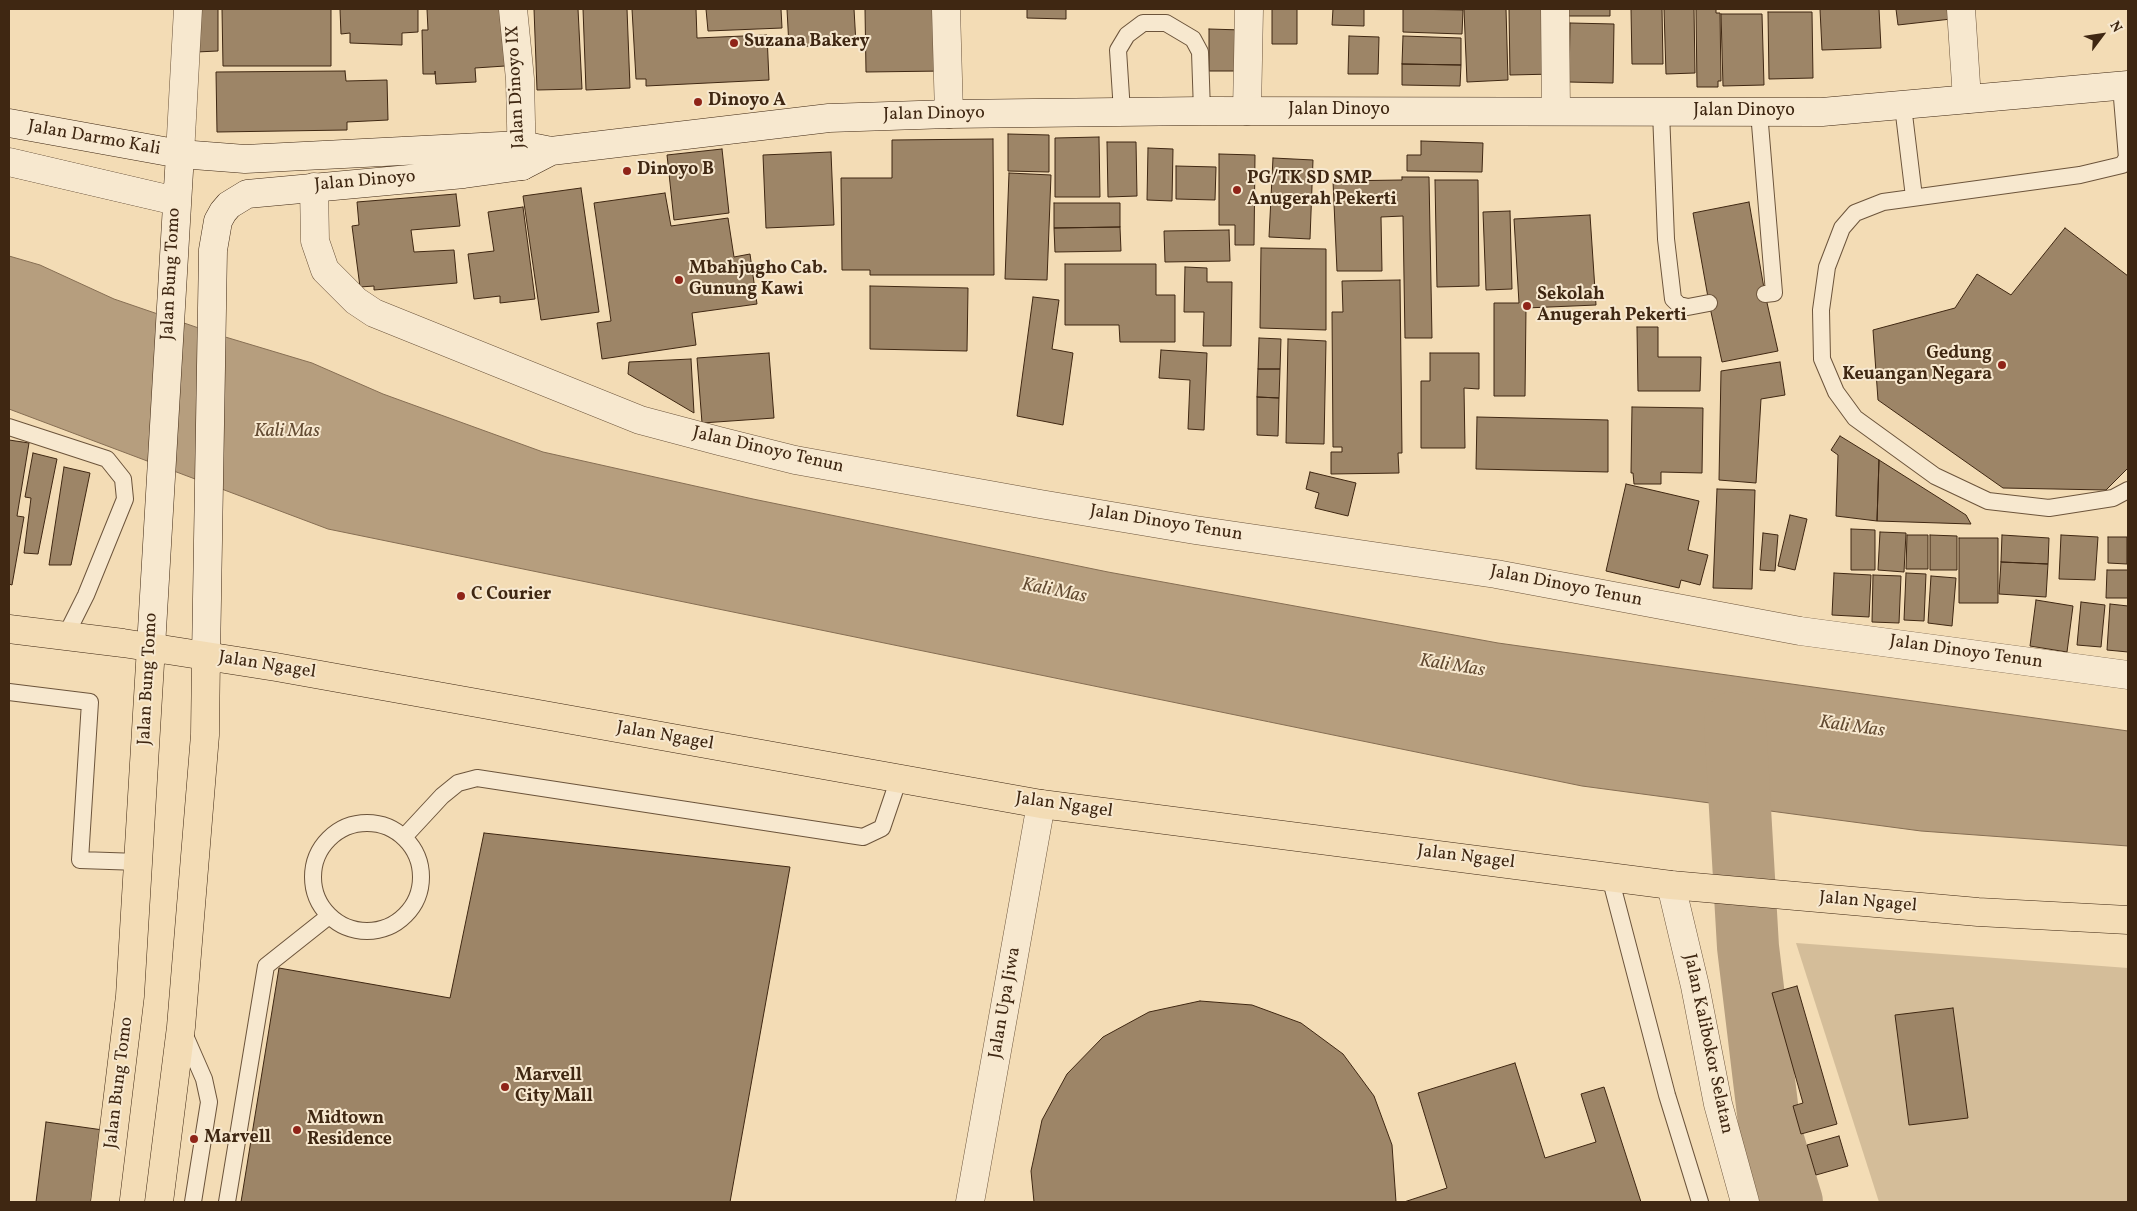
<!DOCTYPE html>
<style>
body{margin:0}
#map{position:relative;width:2137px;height:1211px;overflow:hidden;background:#f3dcb5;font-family:Vollkorn,serif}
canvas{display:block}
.frame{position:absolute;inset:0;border:10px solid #3f2712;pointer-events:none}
.north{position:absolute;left:2077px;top:10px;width:50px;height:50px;-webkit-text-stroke:4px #f7e8cf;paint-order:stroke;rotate:59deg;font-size:14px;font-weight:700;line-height:20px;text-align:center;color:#3f2712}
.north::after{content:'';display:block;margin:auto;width:18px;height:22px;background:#3f2712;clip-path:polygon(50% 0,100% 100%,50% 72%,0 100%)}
</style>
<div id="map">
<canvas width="2137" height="1211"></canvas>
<div class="frame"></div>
<div class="north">N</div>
</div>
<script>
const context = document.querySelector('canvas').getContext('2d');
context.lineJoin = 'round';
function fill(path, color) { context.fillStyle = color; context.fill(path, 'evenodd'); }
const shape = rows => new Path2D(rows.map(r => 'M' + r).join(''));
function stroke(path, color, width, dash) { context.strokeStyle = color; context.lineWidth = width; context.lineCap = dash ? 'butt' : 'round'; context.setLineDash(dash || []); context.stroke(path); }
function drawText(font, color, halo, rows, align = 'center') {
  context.font = font + ' Vollkorn,serif'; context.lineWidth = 4; context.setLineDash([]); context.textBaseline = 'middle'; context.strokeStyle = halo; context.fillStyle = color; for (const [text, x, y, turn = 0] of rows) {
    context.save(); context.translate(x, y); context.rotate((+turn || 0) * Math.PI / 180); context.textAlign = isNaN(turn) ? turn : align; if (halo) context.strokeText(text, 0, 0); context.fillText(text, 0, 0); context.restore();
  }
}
const green = shape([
 [1796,943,2128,968,2128,1202,1879,1202]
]);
const water = shape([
 [9,256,40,265,114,299,222,336,312,363,383,394,543,452,753,499,1108,572,1498,643,2128,731,2128,846,1921,831,1582,786,328,529,9,409,9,256]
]);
const river = shape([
 [1735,722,1748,947,1770,1130,1792,1202]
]);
const building = shape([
 [196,9,218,9,218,51,196,52,196,9],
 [222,9,331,9,331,66,223,66,222,9],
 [340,9,418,9,418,32,402,33,402,45,350,43,350,33,341,34,340,9],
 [427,9,501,9,505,66,475,68,476,82,436,84,435,71,435,74,423,74,422,30,428,30,427,9],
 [534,9,578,9,582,89,537,90,534,9],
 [583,9,627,9,630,88,586,90,583,9],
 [632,9,696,9,697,38,767,35,769,80,646,86,646,79,636,79,632,9],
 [706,9,781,9,782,28,708,31,706,9],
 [787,9,854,9,856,44,789,47,787,9],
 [865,9,943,9,944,71,866,72,865,9],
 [1027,9,1066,9,1066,19,1027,18,1027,9],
 [1272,9,1297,9,1297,44,1272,44,1272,9],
 [1333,9,1364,9,1364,26,1332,25,1333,9],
 [1403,9,1463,10,1462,34,1403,32,1403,9],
 [1464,9,1506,9,1508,80,1467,82,1464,9],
 [1509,9,1553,9,1555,74,1510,75,1509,9],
 [1568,9,1610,9,1610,16,1568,16,1568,9],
 [1631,9,1662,9,1663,64,1632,64,1631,9],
 [1664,9,1694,9,1695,73,1666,74,1664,9],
 [1696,9,1716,9,1716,13,1720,13,1721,81,1718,81,1718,87,1697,87,1696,9],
 [1820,9,1879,9,1881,48,1822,50,1820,9],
 [1896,9,1959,9,1960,18,1898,25,1896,9],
 [1768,12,1812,12,1813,78,1769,79,1768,12],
 [1721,14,1762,14,1764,85,1723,86,1721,14],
 [1570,23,1614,24,1613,83,1569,82,1570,23],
 [1209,29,1242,30,1242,71,1209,71,1209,29],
 [1349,36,1379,37,1378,74,1348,74,1349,36],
 [1403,36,1461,38,1461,65,1402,64,1403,36],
 [1402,64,1461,65,1460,86,1402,85,1402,64],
 [345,71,346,81,387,80,388,120,347,122,347,130,217,132,216,72,345,71],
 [1008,134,1049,135,1049,172,1008,171,1008,134],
 [1099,137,1100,197,1055,197,1055,138,1099,137],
 [993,139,994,275,870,275,870,270,842,270,841,178,892,178,892,140,993,139],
 [1421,141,1483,143,1482,172,1407,171,1407,155,1421,155,1421,141],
 [1107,142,1136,142,1137,196,1108,197,1107,142],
 [1148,148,1173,149,1172,201,1147,200,1148,148],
 [722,149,729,213,674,220,667,155,722,149],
 [831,152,834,225,766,228,763,155,831,152],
 [1219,154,1255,155,1254,245,1235,245,1235,225,1219,225,1219,154],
 [1273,158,1313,160,1310,239,1269,237,1273,158],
 [1176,166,1216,167,1215,200,1176,199,1176,166],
 [1009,173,1051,175,1047,280,1005,279,1009,173],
 [1402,177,1429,177,1432,338,1405,338,1403,216,1381,217,1382,271,1337,271,1333,181,1402,180,1402,177],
 [1435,180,1478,180,1479,286,1437,287,1435,180],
 [581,188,599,312,541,320,523,196,581,188],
 [665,193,671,226,728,218,734,257,750,254,757,304,692,313,696,345,602,359,597,323,611,321,594,203,665,193],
 [456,194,460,226,411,230,414,252,454,250,457,283,374,290,374,286,360,287,352,226,359,225,357,202,456,194],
 [1749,202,1765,294,1778,351,1722,362,1709,303,1693,213,1749,202],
 [1054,203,1120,203,1120,227,1054,228,1054,203],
 [523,207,535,299,500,303,500,296,474,299,468,254,494,251,488,212,523,207],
 [1510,211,1512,289,1486,290,1483,212,1510,211],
 [1590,215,1596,305,1526,308,1525,396,1494,396,1494,303,1519,303,1514,219,1590,215],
 [1120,227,1121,251,1055,252,1054,228,1120,227],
 [2065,228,2128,276,2128,468,2106,490,2003,488,1878,400,1873,330,1955,308,1977,274,2011,295,2065,228],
 [1229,230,1230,261,1165,262,1164,231,1229,230],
 [1261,248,1326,249,1326,330,1260,328,1261,248],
 [1065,264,1156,264,1156,295,1175,295,1175,342,1120,342,1119,325,1065,325,1065,264],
 [1185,267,1207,268,1207,282,1232,282,1231,346,1203,346,1204,312,1184,312,1185,267],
 [1400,280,1402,453,1398,453,1399,473,1331,474,1331,452,1342,452,1342,447,1333,447,1332,312,1343,312,1342,281,1400,280],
 [870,286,968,288,967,351,870,349,870,286],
 [1033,297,1059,300,1052,349,1073,353,1063,425,1017,416,1033,297],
 [1637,327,1658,327,1658,357,1701,357,1700,391,1638,391,1637,327],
 [1259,338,1281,339,1280,369,1258,369,1259,338],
 [1288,339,1326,341,1324,444,1286,443,1288,339],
 [1161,350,1207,353,1204,430,1188,429,1190,380,1159,378,1161,350],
 [769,353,774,418,702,423,697,358,769,353],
 [1430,353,1479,353,1479,389,1464,388,1465,448,1421,448,1421,381,1430,381,1430,353],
 [691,359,694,413,628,374,629,362,691,359],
 [1780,362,1785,395,1761,399,1756,483,1719,480,1721,371,1780,362],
 [1258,369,1280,369,1279,398,1257,397,1258,369],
 [1257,397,1279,398,1278,436,1257,435,1257,397],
 [1632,407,1703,408,1702,473,1661,472,1661,484,1634,484,1633,473,1631,473,1632,407],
 [1477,417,1608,420,1608,472,1476,469,1477,417],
 [1840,436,1879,460,1877,521,1836,516,1838,455,1831,450,1840,436],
 [9,440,29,443,17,516,24,517,12,585,9,584,9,440],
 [33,453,57,459,38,554,24,553,31,498,25,497,33,453],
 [1879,460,1966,515,1971,524,1877,521,1879,460],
 [64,467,90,473,71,565,49,565,64,467],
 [1310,472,1356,483,1348,516,1315,508,1319,493,1306,489,1310,472],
 [1626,484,1699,501,1688,550,1708,555,1700,585,1681,580,1679,588,1606,571,1626,484],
 [1717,489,1755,490,1752,589,1713,588,1717,489],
 [1790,515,1807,519,1795,570,1778,566,1790,515],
 [1851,529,1875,530,1875,570,1851,570,1851,529],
 [1880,532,1906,533,1904,572,1878,570,1880,532],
 [1763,533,1778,535,1775,571,1760,570,1763,533],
 [1907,535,1928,535,1928,569,1906,569,1907,535],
 [1930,535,1957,536,1957,570,1930,570,1930,535],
 [2002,535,2049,538,2048,564,2001,562,2002,535],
 [2061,535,2098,537,2095,580,2059,579,2061,535],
 [2108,537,2127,537,2127,564,2108,563,2108,537],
 [1959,538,1998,538,1998,603,1959,603,1959,538],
 [2001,562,2048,564,2046,597,1999,594,2001,562],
 [2107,570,2128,570,2128,598,2106,598,2107,570],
 [1834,573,1871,575,1869,617,1832,615,1834,573],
 [1906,573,1926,574,1924,621,1904,620,1906,573],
 [1873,575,1901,576,1899,623,1872,622,1873,575],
 [1931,576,1956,578,1952,626,1928,623,1931,576],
 [2036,600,2073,606,2067,652,2030,646,2036,600],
 [2081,602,2105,605,2101,647,2077,645,2081,602],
 [2110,604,2128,606,2128,652,2107,650,2110,604],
 [484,833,790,867,730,1202,241,1202,279,968,450,998,484,833],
 [1797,986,1837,1124,1801,1134,1793,1106,1803,1103,1772,993,1797,986],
 [1200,1001,1252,1005,1301,1023,1343,1054,1374,1096,1392,1145,1396,1202,1034,1202,1031,1171,1042,1120,1067,1074,1103,1037,1149,1012,1200,1001],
 [1953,1008,1968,1118,1909,1125,1895,1015,1953,1008],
 [1515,1063,1545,1158,1596,1142,1581,1094,1604,1087,1641,1202,1404,1202,1447,1188,1418,1093,1515,1063],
 [46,1122,103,1130,94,1202,36,1202,46,1122],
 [1839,1136,1848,1166,1816,1175,1807,1145,1839,1136]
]);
const lane = shape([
 [2121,86,2127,158,2122,165,2080,175,1883,202,1855,213,1842,228,1827,267,1821,310,1822,359,1836,392,1855,418,1935,476,1988,501,2049,508,2113,498,2128,490],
 [1903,106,1914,197],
 [1122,112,1118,50,1127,35,1143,23,1166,23,1193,39,1200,52,1202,111],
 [1661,112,1666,239,1673,299,1679,305,1688,307,1709,303],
 [1759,112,1774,293,1765,294],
 [9,427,107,459,123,479,125,499,86,595,65,637],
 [9,692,90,702,80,860,139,862],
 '313 877a54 54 0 1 1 108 0a54 54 0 1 1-108 0Z',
 [404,837,442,796,458,783,477,778,863,837,882,828,899,778],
 [1610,877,1667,1095,1700,1202],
 [183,1031,204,1079,209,1102,193,1202],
 [227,1202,266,966,329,916]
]);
const street = shape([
 [513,9,520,79,522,166],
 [946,9,949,114],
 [1555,9,1556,110],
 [1961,9,1967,99],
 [1247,111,1249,9],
 [180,154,188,9],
 [314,187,315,241,325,270,356,301,374,313,640,420,719,441,795,460,1040,504,1195,530,1496,574,1800,631,2128,675],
 [1671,885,1695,986,1718,1104,1745,1202],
 [970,1202,1041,804]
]);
const secondary = shape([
 [9,123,180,154,245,159,521,145,551,151,829,118,949,114,1202,111,1822,112,2128,85],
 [9,162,176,201],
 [151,647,180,154],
 [206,657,213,250,218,221,223,212,229,205,247,194,464,174,522,166,551,151]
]);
const highway = shape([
 [9,629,123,643,276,667,1041,804,1671,885,1978,912,2128,920],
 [105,1202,130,996,151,647],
 [159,1202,181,1027,205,735,206,657]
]);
const markers = [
 [734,43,5,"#8f2418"],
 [698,102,5,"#8f2418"],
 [627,171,5,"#8f2418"],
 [1237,190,5,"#8f2418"],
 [679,280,5,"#8f2418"],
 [1527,306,5,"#8f2418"],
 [2002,365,5,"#8f2418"],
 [461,596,5,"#8f2418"],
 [505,1087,5,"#8f2418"],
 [297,1130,5,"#8f2418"],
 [194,1139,5,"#8f2418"]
];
const poiNames = [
 ["Suzana Bakery",744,43],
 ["Dinoyo A",708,102],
 ["Dinoyo B",637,171],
 ["PG/TK SD SMP",1247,180],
 ["Anugerah Pekerti",1247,201],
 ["Mbahjugho Cab.",689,270],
 ["Gunung Kawi",689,291],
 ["Sekolah",1537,296],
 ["Anugerah Pekerti",1537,317],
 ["Gedung",1992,355,"right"],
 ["Keuangan Negara",1992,376,"right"],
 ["C Courier",471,596],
 ["Marvell",515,1077],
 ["City Mall",515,1098],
 ["Midtown",307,1120],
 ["Residence",307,1141],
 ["Marvell",204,1139]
];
const streetNames = [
 ["Jalan Dinoyo IX",517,87,-93],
 ["Jalan Dinoyo",1339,111],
 ["Jalan Dinoyo",1744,112],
 ["Jalan Dinoyo",934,115,-1],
 ["Jalan Darmo Kali",94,139,10],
 ["Jalan Dinoyo",365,182,-5],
 ["Jalan Bung Tomo",172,274,-87],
 ["Jalan Dinoyo Tenun",768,451,13],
 ["Jalan Dinoyo Tenun",1166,524,9],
 ["Jalan Dinoyo Tenun",1566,587,11],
 ["Jalan Dinoyo Tenun",1966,653,8],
 ["Jalan Ngagel",267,666,9],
 ["Jalan Bung Tomo",149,679,-87],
 ["Jalan Ngagel",665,737,10],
 ["Jalan Ngagel",1064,806,8],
 ["Jalan Ngagel",1466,858,7],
 ["Jalan Ngagel",1868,903,5],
 ["Jalan Upa Jiwa",1006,1003,-80],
 ["Jalan Kalibokor Selatan",1707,1044,78],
 ["Jalan Bung Tomo",120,1083,-83]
];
const waterNames = [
 ["Kali Mas",287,433],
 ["Kali Mas",1054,592,11],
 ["Kali Mas",1452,667,9],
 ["Kali Mas",1852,728,8]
];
fill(green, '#d4bd99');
fill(water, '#b69e7e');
stroke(water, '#866e53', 1);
stroke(river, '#b69e7e', 62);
fill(building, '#9d8567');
stroke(building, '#3f2712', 1);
stroke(lane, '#6c543b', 18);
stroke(street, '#6c543b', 29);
stroke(secondary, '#3f2712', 29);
stroke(highway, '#3f2712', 29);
stroke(lane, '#f7e8cf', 16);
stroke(street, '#f7e8cf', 28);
stroke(secondary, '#f7e8cf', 28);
stroke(highway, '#f3dcb5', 28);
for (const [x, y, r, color] of markers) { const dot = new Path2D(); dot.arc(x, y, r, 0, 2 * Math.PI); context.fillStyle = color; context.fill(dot); stroke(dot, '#f7e8cf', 2); }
drawText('bold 18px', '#3f2712', '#f7e8cf', poiNames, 'left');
drawText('18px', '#3f2712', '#f7e8cf', streetNames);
drawText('italic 19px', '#634b32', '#f7e8cf', waterNames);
</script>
